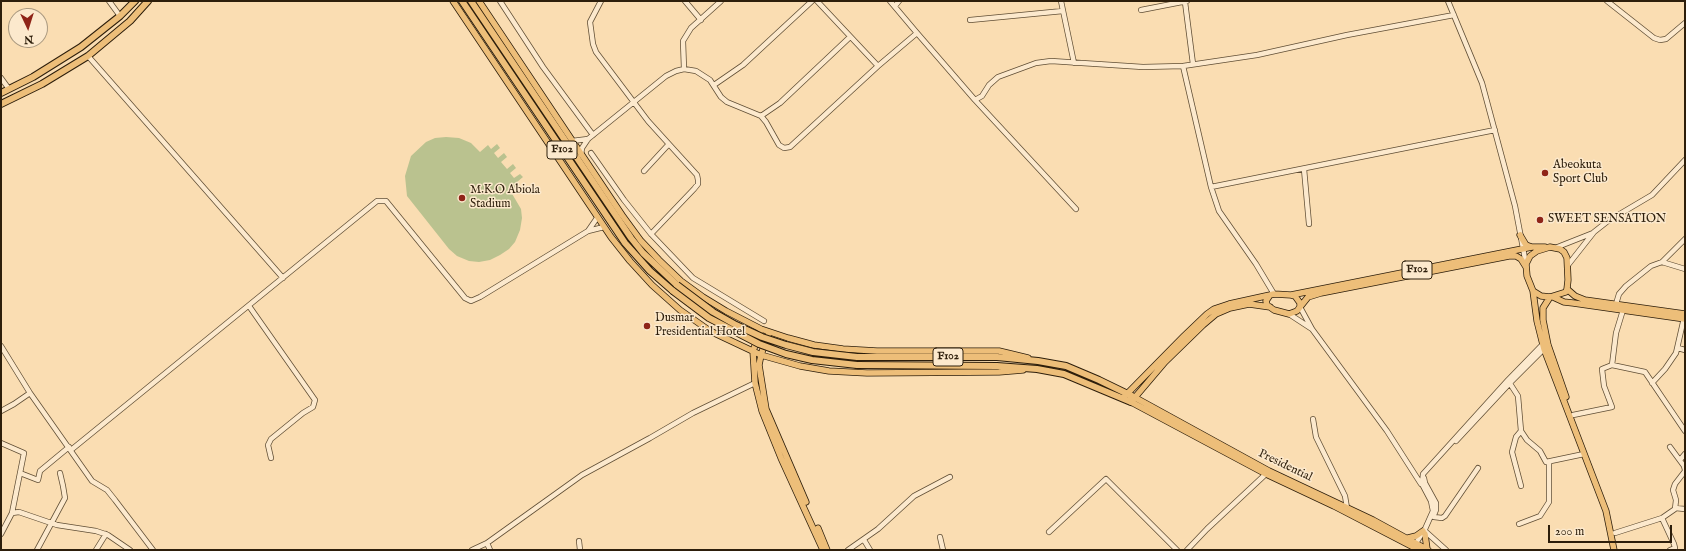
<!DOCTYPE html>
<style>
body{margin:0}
#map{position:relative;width:1686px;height:551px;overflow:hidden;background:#faddb2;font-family:"IM FELL English",serif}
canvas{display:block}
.frame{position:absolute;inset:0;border:2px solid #2d1e0b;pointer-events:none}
.north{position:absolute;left:8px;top:8px;width:40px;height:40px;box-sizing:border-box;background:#fce9cd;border:1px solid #a9987f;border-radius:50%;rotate:176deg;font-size:11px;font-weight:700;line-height:16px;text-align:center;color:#2d1e0b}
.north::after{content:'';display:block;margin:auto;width:14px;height:18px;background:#8f2418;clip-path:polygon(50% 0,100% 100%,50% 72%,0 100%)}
.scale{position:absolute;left:1548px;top:525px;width:124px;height:18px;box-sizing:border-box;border:2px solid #2d1e0b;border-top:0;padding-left:5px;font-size:12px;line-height:14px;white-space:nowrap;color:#2d1e0b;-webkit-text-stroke:3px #fce9cd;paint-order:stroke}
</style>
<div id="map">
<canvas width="1686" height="551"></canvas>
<div class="frame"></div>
<div class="north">N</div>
<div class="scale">200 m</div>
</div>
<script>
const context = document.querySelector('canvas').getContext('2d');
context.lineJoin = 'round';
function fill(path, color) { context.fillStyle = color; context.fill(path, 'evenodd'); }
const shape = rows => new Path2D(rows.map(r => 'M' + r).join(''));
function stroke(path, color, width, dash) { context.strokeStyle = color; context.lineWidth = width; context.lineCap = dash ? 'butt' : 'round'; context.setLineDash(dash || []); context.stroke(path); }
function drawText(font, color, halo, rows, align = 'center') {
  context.font = font + ' "IM FELL English",serif'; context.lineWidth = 3; context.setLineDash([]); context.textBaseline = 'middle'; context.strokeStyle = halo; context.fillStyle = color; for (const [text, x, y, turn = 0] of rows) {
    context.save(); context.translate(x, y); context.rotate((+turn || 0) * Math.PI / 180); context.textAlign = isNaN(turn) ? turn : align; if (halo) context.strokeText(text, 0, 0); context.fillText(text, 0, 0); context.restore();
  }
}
const green = shape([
 [446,137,459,138,471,143,480,152,488,145,491,149,497,144,500,148,494,153,498,158,504,153,507,157,501,162,507,169,513,164,516,168,510,173,514,178,520,174,523,177,517,182,519,185,511,192,521,209,522,218,520,230,515,242,509,249,500,255,490,260,479,262,469,261,457,256,449,249,407,196,405,176,411,156,426,142,435,138]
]);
const minor = shape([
 [109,1,120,16],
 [500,1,543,67,593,135],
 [601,1,590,22,593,44,596,52,648,121,697,175,698,180,698,184,694,189,651,234],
 [685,1,701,20],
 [817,1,878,66],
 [890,1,917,33,975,100,982,96,989,85,998,77,1036,63,1051,61,1143,67,1183,66,1257,55,1347,35,1454,15],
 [1061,1,1074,63],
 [1448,1,1482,83,1515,206,1526,264],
 [1607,1,1654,38,1660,40,1666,39,1685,23],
 [1185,2,1193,64],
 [895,6,899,1],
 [1141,10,1187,1],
 [970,20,1063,11],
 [88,56,283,278],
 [1183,66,1211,187,1219,211,1256,264,1274,294],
 [684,69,683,41,691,28,721,1],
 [1,78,9,89],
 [714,85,743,65,812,1],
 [975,100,1076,209],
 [761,116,780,103,850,37],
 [572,141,588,139],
 [591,153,624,200,651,234,693,278,764,321],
 [581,155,582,148,588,139,666,76,676,71,684,69,696,71,710,80,721,97,727,102,761,116,766,122,779,145,784,148,790,147,878,66,917,33],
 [1304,169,1309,224],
 [644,171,668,145],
 [1211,187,1495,130],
 [588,231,597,218],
 [1555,248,1593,233],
 [1662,262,1685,269],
 [1568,265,1594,232,1608,221,1652,195,1685,160],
 [1616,304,1619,294,1626,286,1651,266,1662,262,1685,239],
 [249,306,315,400,313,407,303,413,271,439,268,445,271,458],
 [1300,307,1312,329,1387,431,1421,484],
 [1289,314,1312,329],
 [1,346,30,393,92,481,107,490,115,500,153,550],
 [1678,348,1685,350],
 [1612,365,1616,333,1623,310],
 [1509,382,1518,396,1521,431,1527,440,1540,451,1546,462,1584,454],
 [1652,383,1665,369,1676,353,1684,318],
 [1,411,14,404,30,393],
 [1573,415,1612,407,1604,386,1602,369,1612,365,1645,372,1685,431],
 [1313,419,1316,437,1345,496,1347,508],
 [1456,441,1510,383,1545,348],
 [1,443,24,453,12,513],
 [1670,447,1684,466,1685,470],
 [71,450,377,201,386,201,465,298,471,301,480,297,588,231,604,227],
 [1680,460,1685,454],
 [20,473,38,480,40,471,69,447],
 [1424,478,1425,483,1436,503,1436,510,1434,515],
 [1521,486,1512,452,1516,437,1521,431],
 [1675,508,1685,509],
 [1434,517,1442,518,1445,516,1478,468],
 [1662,518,1674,544,1675,548,1670,550],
 [1519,524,1540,516,1549,502,1549,463],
 [1049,532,1106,479,1177,550],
 [1426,532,1446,550],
 [1615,533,1662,518,1675,509,1676,500,1673,490,1675,484,1685,471],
 [1,534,12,513,19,512,57,525,96,531,108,535,130,550],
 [940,537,943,550],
 [864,540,870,550],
 [579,541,580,550],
 [487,543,490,550],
 [1414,546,1425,529,1433,511,1431,501,1422,484,1423,474,1508,380,1544,343],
 [37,550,65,498,63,486,60,473],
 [96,550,106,534],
 [472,550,487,543,582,475,650,438,693,413,755,383],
 [848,550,878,529,914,496,950,477],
 [1187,550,1207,529,1268,472]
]);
const major = shape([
 [453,1,611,237,630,261,652,285,680,310,710,331,761,355,800,366,829,371,867,373,999,372,1023,370],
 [479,1,622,215,641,241,659,260,681,281,703,297,726,311,761,329,788,338,814,345,843,349,877,351,999,351,1028,358],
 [1520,235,1526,245,1532,247],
 [1550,247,1560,249,1564,252,1567,258,1568,280,1567,289,1566,292,1550,297,1541,296,1533,291,1527,276,1526,264,1530,256,1537,251,1550,247],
 [1567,289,1575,296,1585,300,1685,314],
 [1533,291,1537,321,1544,349,1606,511,1614,550],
 [1274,294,1291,295,1295,296,1300,303,1300,307,1297,311,1289,314,1274,310,1267,305,1266,301,1270,295,1274,294],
 [1291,295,1532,247,1545,247],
 [1550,297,1543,308,1543,320,1548,345,1566,397],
 [1553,297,1564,302,1573,303,1685,319],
 [1270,307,1249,304,1230,308,1216,314,1203,325,1165,362,1131,402,1266,474,1334,506,1419,550],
 [1300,307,1308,297,1321,293,1509,256,1516,256,1521,259,1526,267],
 [761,329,753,351,755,383,762,411,781,458,823,550],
 [768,335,761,355,759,365,766,409,806,502],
 [1134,397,1269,471,1373,520,1428,550],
 [1123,398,1184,336,1207,314,1214,309,1229,304,1270,295],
 [818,528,827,550],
 [1425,534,1427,549],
 [1408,538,1416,536,1423,531]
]);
const highway = shape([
 [462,1,625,243,650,271,673,291],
 [471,1,631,238,643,253,677,285],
 [1,93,33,77,81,47,120,16,135,1],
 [1,104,42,84,88,56,130,21,148,1],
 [857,357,997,357,1038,361,1066,366,1099,380,1134,397],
 [857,365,997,366,1037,369,1064,374,1131,402]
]);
const highwayBridge = shape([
 [677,285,713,312,736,325,762,337,786,345,813,352,857,357],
 [673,291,709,318,759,344,786,354,812,360,857,365]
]);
const markers = [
 [1545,173,4,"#8f2418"],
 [462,198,4,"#8f2418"],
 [1540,220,4,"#8f2418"],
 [647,326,4,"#8f2418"]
];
const shields = [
 [562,150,30],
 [1417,270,30],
 [948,357,30]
];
const shieldNames = [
 ["F102",562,150],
 ["F102",1417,270],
 ["F102",948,357]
];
const poiNames = [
 ["Abeokuta",1553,166],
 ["Sport Club",1553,180],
 ["M.K.O Abiola",470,191],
 ["Stadium",470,205],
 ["SWEET SENSATION",1548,220],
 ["Dusmar",655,319],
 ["Presidential Hotel",655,333]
];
const streetNames = [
 ["Presidential",1285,466,26]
];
fill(green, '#bac28f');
stroke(minor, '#604e35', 6);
stroke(major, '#2d1e0b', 7);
stroke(highway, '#2d1e0b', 8);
stroke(minor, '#fce9cd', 4.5);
stroke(major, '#edbe79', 5.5);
stroke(highway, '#edbe79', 6);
stroke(highwayBridge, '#2d1e0b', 8, []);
stroke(highwayBridge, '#edbe79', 6);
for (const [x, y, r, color] of markers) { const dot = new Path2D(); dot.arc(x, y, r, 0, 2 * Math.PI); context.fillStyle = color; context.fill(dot); stroke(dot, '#fce9cd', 1.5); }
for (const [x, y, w] of shields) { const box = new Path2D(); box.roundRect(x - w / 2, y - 9, w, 18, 3); context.fillStyle = '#fce9cd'; context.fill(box); stroke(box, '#2d1e0b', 1); }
drawText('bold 11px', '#2d1e0b', null, shieldNames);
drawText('12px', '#2d1e0b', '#fce9cd', poiNames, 'left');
drawText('12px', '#2d1e0b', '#fce9cd', streetNames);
</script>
